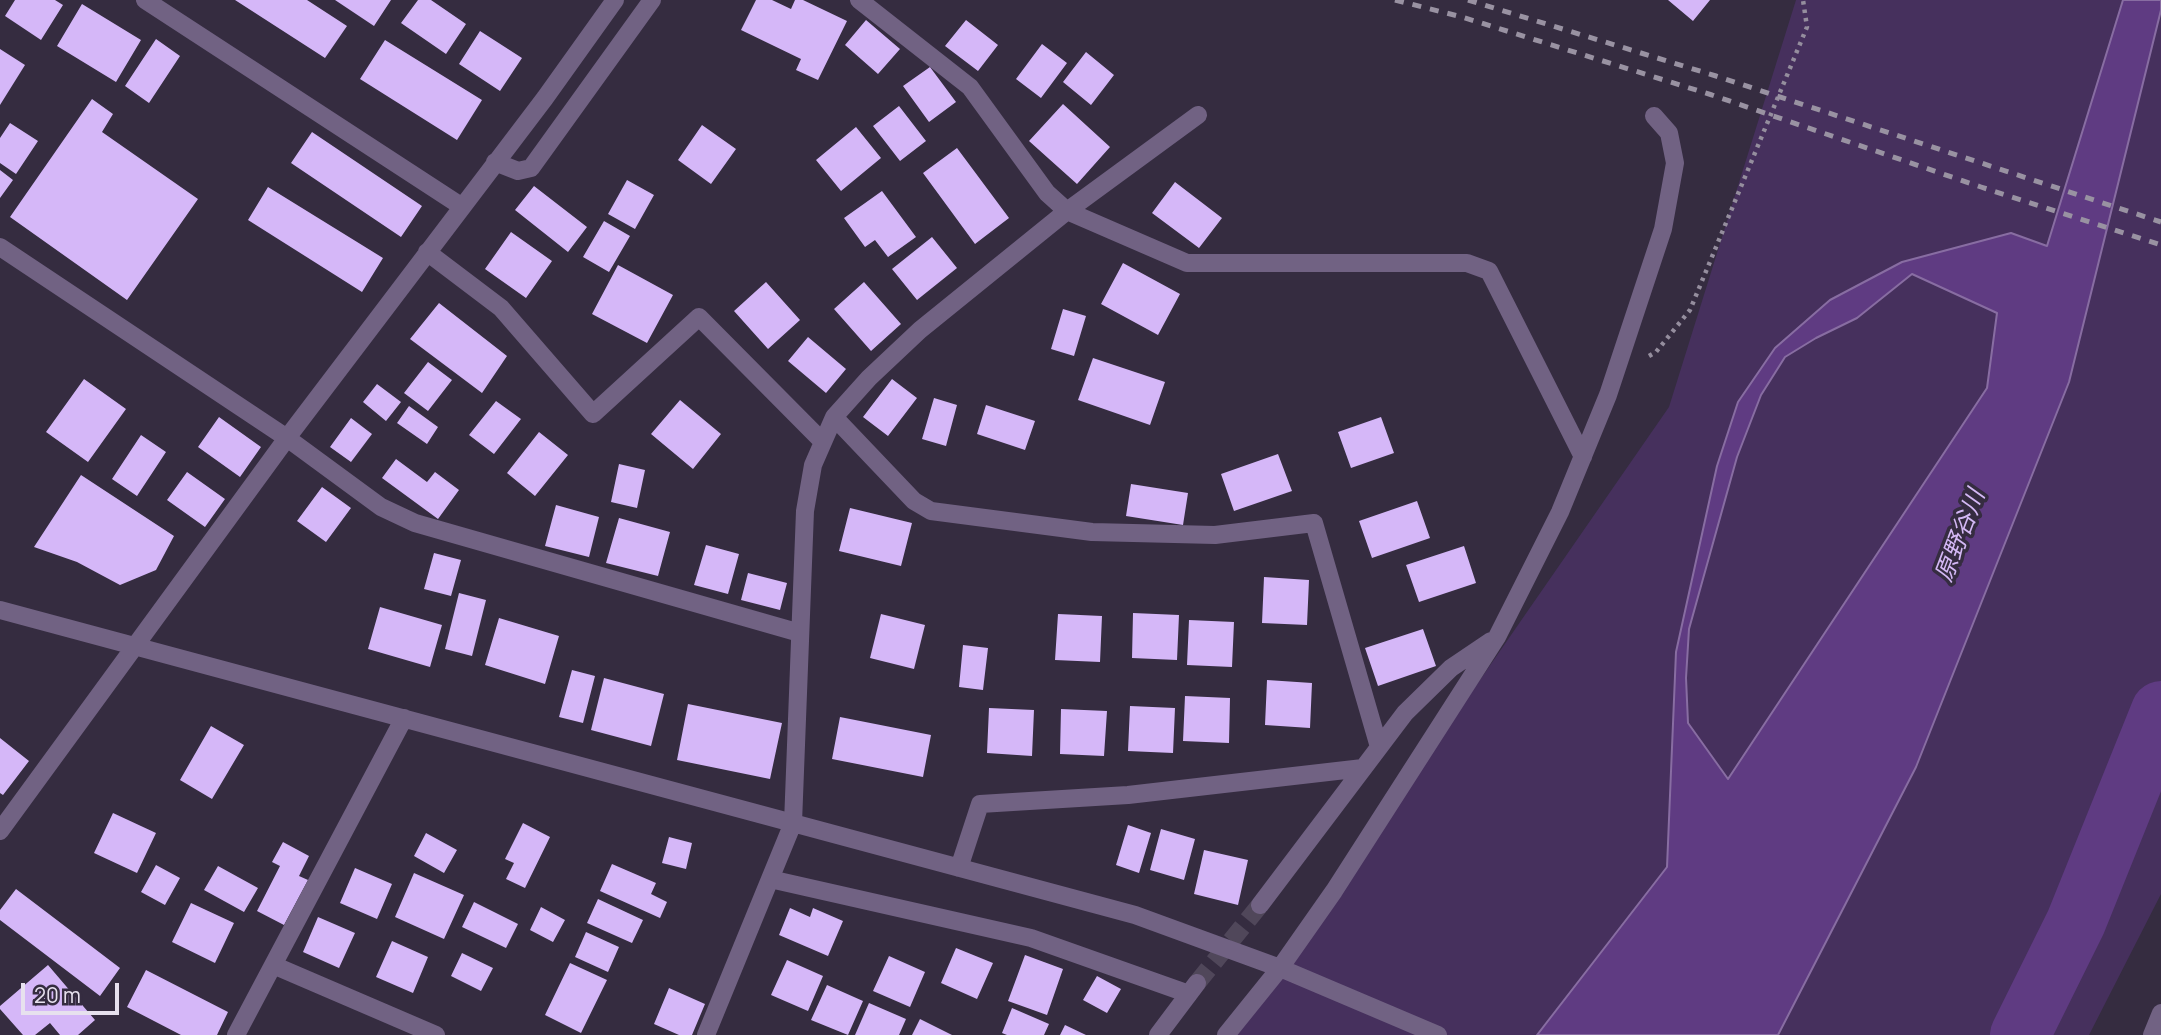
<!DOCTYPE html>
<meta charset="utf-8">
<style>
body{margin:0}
#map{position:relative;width:2161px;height:1035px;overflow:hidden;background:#352c40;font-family:Manrope,sans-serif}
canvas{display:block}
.scale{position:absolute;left:21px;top:983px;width:98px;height:32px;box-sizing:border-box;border:4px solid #e7e1ee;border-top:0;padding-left:9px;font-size:21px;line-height:24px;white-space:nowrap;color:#e7e1ee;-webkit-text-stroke:5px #352c40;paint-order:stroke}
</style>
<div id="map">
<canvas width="2161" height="1035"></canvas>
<div class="scale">20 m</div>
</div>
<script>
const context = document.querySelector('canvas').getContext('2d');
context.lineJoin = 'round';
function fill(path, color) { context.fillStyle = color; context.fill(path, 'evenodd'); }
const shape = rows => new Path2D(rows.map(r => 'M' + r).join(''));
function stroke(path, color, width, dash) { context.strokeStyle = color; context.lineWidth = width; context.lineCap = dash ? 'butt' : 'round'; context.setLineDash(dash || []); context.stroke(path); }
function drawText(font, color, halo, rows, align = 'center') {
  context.font = font + ' Manrope,"Noto Sans JP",sans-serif'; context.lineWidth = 7; context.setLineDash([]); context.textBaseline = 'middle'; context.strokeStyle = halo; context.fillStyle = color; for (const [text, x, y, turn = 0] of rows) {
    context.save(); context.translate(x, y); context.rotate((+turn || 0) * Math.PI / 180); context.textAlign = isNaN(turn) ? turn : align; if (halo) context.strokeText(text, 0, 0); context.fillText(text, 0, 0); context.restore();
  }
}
const green = shape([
 [1796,0,2161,0,2161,894,2089,1035,1234,1035,1669,407]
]);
const water = shape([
 [2123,0,2161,0,2161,10,2069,382,1916,767,1778,1035,1537,1035,1667,867,1676,652,1717,466,1738,402,1775,348,1830,300,1902,262,2011,233,2047,246,2123,0],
 [1912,274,1997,313,1987,388,1728,779,1688,723,1686,678,1689,629,1737,457,1761,395,1785,357,1816,338,1857,318,1912,274]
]);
const river = shape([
 [2020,1035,2076,922,2161,711]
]);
const building = shape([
 [15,0,55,0,63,5,41,40,5,16],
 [235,0,307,0,347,26,325,58],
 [335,0,391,0,374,26],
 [418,0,431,0,466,24,446,54,401,23],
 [756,0,772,0,791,9,795,0,803,0,847,21,818,80,796,70,801,59,741,30],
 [1668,0,1710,0,1693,21],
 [82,4,141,40,116,82,57,46],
 [866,20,900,49,878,74,845,45],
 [966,20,998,45,978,71,945,46],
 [480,31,522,58,500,91,459,64],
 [156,39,180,56,149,103,125,86],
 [385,40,482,100,457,140,360,79],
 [1042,44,1067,63,1041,98,1016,79],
 [0,49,25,65,0,105],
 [1086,52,1114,75,1091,105,1063,82],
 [930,67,956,102,929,122,903,86],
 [92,99,113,114,102,132,198,199,127,300,10,217],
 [1063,104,1110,147,1077,184,1029,141],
 [899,106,926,141,900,161,873,126],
 [10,123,38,141,16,174,0,163,0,138],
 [702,125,736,149,711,184,678,160],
 [856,127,881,158,841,191,816,160],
 [312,132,422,206,401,237,291,163],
 [957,148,1009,218,975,244,923,173],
 [0,170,13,180,0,198],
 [627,180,654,195,635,229,608,214],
 [1175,182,1222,218,1199,248,1152,213],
 [534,186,587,227,568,252,515,210],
 [268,187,383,258,362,292,248,220],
 [882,191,916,237,888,257,875,240,865,247,844,218],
 [604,221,630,236,609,272,583,257],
 [511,232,552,261,526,298,485,269],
 [932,237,957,268,917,300,892,269],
 [1123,263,1180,294,1158,335,1101,304],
 [618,265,673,295,647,343,592,314],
 [766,282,800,320,768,349,734,311],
 [864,282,901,324,871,351,834,309],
 [439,303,507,356,482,393,410,339],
 [1063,309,1086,316,1074,356,1051,349],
 [808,337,846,369,826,393,788,361],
 [1093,358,1165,382,1150,425,1078,400],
 [428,362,452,380,428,411,404,393],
 [84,379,126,409,88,462,46,432],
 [892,379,917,398,888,436,863,417],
 [377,384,401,402,386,421,363,402],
 [934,398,957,405,946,446,922,439],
 [680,400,721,434,693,469,651,434],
 [496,401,521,419,494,454,469,435],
 [986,405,1035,421,1025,450,977,434],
 [409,406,438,427,427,444,397,423],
 [219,417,261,447,240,477,198,447],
 [1381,417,1394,453,1351,468,1338,432],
 [351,418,372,434,351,462,330,447],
 [539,432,568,455,535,496,507,473],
 [141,435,166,452,137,496,112,479],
 [1278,454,1292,491,1234,511,1221,474],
 [396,459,427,482,435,472,459,490,438,519,382,478],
 [619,464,645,470,637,508,611,502],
 [187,472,225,499,205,527,167,500],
 [81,475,174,536,156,570,120,585,77,562,34,547],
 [1131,484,1188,493,1183,525,1126,516],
 [322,487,351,508,326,542,297,521],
 [1417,501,1430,538,1372,558,1359,521],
 [556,505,599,517,589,557,545,546],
 [850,508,912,523,901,566,839,551],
 [619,518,670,532,658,576,606,563],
 [706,545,739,554,728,594,694,585],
 [1464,546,1476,583,1419,602,1406,565],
 [434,553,461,560,451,596,424,589],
 [748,573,787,583,780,610,741,600],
 [1264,577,1309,580,1307,625,1262,623],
 [459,593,486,600,472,656,445,649],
 [380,607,442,625,430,667,368,649],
 [1133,613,1179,615,1177,660,1132,658],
 [881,614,925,625,914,669,870,658],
 [1058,614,1102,616,1100,662,1055,660],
 [499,618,559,636,545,684,485,665],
 [1189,620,1234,622,1232,667,1187,665],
 [1423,629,1436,666,1378,686,1365,648],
 [963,645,988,648,983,690,959,687],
 [572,670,595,676,583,723,559,717],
 [604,678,664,694,651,746,591,730],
 [1267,680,1312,683,1310,728,1265,725],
 [1185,696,1230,698,1229,743,1183,741],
 [688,704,782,723,770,779,677,760],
 [1130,706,1175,708,1173,753,1128,751],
 [989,708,1034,710,1032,756,987,753],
 [1061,709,1107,711,1104,756,1060,754],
 [840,717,931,735,923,777,832,759],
 [211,726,244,745,212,799,180,780],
 [0,738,29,761,3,795,0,793],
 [113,813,156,833,137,873,94,853],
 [523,823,550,837,525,888,506,879,514,863,505,859],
 [1128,825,1151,833,1139,873,1116,865],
 [1161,829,1195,839,1184,880,1150,870],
 [426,833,457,850,444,873,414,856],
 [669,837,692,843,686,869,662,863],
 [283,842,309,856,299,876,308,880,284,925,257,911,280,866,272,862],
 [1204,850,1248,860,1238,905,1194,894],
 [612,864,656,883,651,894,667,902,660,918,600,891],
 [156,865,180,878,165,905,141,892],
 [218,866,258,888,244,912,204,890],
 [355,868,392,884,377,919,340,903],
 [414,873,464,895,444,939,395,917],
 [16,889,120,968,100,996,0,920,0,910],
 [598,899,643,920,632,943,587,923],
 [474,902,518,924,506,948,462,927],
 [191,903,234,923,215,963,172,942],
 [541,907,565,920,553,942,530,930],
 [790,908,810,917,813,908,843,921,828,956,779,935],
 [318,917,355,933,339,968,303,952],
 [586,932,619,947,608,972,575,957],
 [392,941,428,957,413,993,376,977],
 [956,948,993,963,977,999,941,983],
 [462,953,493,968,481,991,451,976],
 [1025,955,1063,969,1047,1015,1008,1001],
 [889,956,925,972,910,1007,873,991],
 [787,960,823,976,808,1011,771,995],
 [570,963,607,980,581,1033,545,1015],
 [48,965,95,1020,78,1035,60,1035,50,1023,35,1035,23,1035,0,1009,0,1006],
 [146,970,228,1012,217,1035,181,1035,127,1007],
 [1097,976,1121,989,1107,1013,1083,1000],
 [827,985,863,1001,848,1035,811,1020],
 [669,988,705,1004,692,1035,679,1035,654,1024],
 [869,1003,906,1019,899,1035,855,1035],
 [1012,1008,1049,1024,1044,1035,1007,1035,1002,1033],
 [920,1019,952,1035,912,1035],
 [1065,1025,1086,1035,1060,1035]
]);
const minorTunnel = shape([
 [1197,983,1260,905]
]);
const path = shape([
 [1649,356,1656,352,1690,310,1807,27,1803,0]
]);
const minor = shape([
 [145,0,461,206],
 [859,0,970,87,1047,193,1067,211,1187,263,1467,263,1489,271,1583,457],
 [495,162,518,171,531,168,652,0],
 [0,247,287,438,381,507,415,523,800,633],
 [427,252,501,308,593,414,699,317,823,442],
 [834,417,914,501,931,511,1092,532,1215,535,1314,523,1379,747],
 [0,610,1135,915,1280,968,1438,1035],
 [0,831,287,438,545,98,615,0],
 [959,868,980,804,1128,795,1363,768],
 [770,879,1031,938,1189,994],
 [1260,905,1405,713,1451,668,1491,641],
 [273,965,436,1035],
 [236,1035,404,718],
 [706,1035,793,823,805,511,813,465,834,417,869,378,920,330,1067,211,1198,115],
 [1158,1035,1197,983],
 [1226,1035,1280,968,1334,891,1497,637,1560,512,1608,395,1663,229,1675,163,1669,133,1654,116],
 [2152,1035,2161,1013]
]);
const rail = shape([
 [1395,0,1462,17,1712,95,1981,187,2161,245],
 [1468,0,1716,76,2161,222]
]);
const waterNames = [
 ["原野谷川",1961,536,-69]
];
fill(green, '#46305d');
fill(water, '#5f3b82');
stroke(water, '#886da2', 2);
stroke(river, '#5f3b82', 60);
fill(building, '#d5b7f8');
stroke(minorTunnel, '#50475a', 18, [18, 9]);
stroke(path, '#958e9e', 4.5, [3.5, 5]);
stroke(minor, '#716283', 18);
stroke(rail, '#9992a2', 5, [9, 9]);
drawText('italic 24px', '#d4b8f5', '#352c40', waterNames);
</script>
